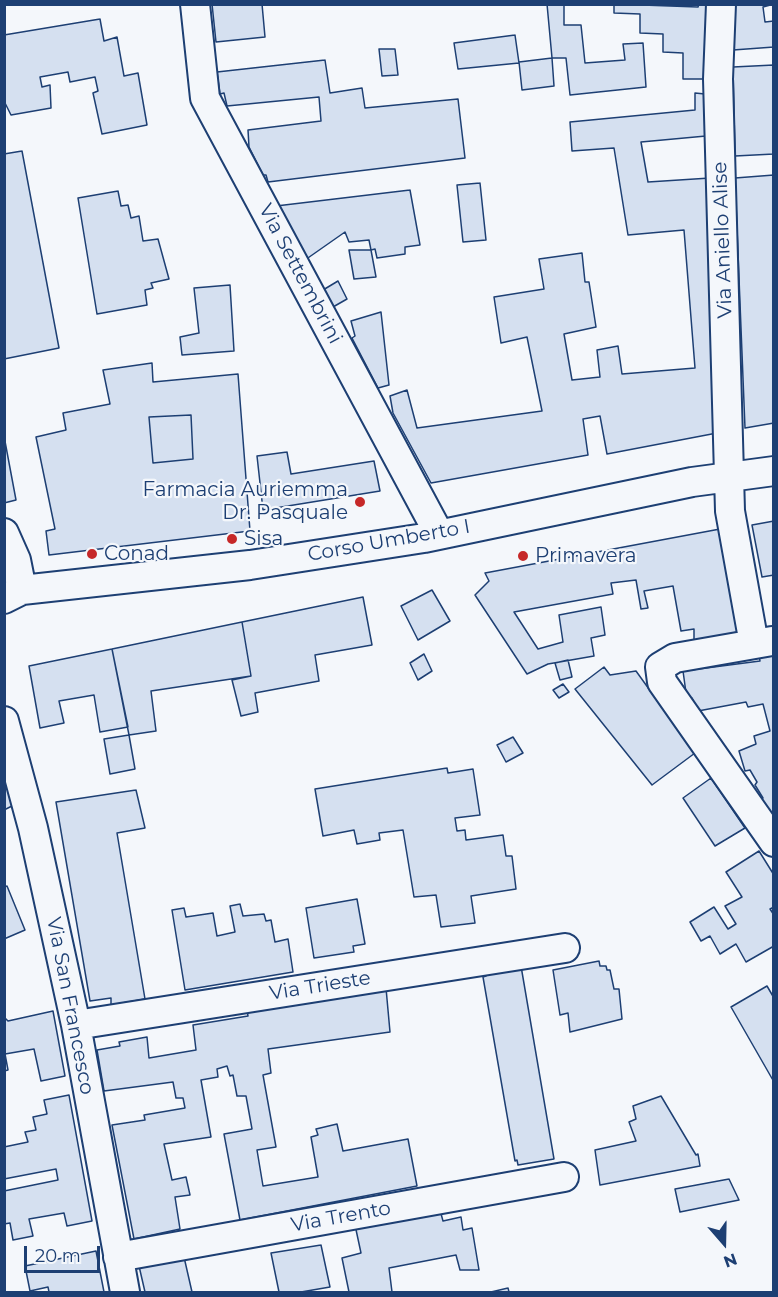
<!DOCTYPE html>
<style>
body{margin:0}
#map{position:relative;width:778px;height:1297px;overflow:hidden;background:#f4f7fb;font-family:Montserrat,sans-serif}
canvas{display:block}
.frame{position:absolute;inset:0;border:6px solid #1d3f73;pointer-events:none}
.north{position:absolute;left:694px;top:1213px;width:60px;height:60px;-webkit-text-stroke:4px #f4f7fb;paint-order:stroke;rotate:160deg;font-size:16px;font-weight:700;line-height:24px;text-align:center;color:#1d3f73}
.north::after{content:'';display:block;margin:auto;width:21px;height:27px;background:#1d3f73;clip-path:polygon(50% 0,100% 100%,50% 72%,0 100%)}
.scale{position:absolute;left:24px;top:1246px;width:76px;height:27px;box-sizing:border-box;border:3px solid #1d3f73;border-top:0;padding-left:8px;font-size:18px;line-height:21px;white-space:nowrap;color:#1d3f73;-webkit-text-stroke:4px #f4f7fb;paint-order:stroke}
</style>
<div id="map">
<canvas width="778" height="1297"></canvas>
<div class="frame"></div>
<div class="north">N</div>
<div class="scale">20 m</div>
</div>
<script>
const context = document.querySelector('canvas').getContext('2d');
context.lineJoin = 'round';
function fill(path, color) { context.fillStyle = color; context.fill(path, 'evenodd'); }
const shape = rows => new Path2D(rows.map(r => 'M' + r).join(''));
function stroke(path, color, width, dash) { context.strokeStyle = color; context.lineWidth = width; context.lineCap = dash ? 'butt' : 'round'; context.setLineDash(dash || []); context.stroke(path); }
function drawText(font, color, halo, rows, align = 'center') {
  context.font = font + ' Montserrat,sans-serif'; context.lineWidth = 4.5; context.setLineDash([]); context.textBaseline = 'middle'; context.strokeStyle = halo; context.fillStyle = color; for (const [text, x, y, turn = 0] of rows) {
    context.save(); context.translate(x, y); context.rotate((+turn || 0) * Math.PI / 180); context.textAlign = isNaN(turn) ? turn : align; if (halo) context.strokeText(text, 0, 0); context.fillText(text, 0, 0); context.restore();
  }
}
const building = shape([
 [212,4,262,4,265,37,216,42,212,4],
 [547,4,564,4,564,25,581,25,585,63,625,60,623,44,643,43,646,87,570,95,566,58,552,58,547,4],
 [614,4,698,7,699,4,714,4,712,79,683,79,683,53,663,52,663,34,640,33,640,14,614,13,614,4],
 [734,4,774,4,763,7,765,22,774,21,774,47,733,50,734,4],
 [100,19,104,41,117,37,124,76,138,73,147,125,102,134,93,93,98,91,95,77,70,82,68,72,40,77,42,87,50,85,51,108,11,115,4,101,4,35,100,19],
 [515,35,519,63,458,69,454,43,515,35],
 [379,49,395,49,398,75,382,76,379,49],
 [552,58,554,86,522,90,519,62,552,58],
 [325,60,330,93,362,88,365,108,458,99,465,158,268,182,266,175,263,175,249,147,248,130,321,121,319,97,227,106,224,93,220,94,217,72,325,60],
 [774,65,774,154,735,156,733,67,774,65],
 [695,93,705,94,706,136,641,142,648,182,710,178,717,433,607,454,600,416,583,419,588,455,431,483,393,413,390,396,407,390,417,428,542,411,527,337,501,343,494,297,544,289,539,259,582,253,585,282,589,282,596,327,564,334,572,380,600,377,597,350,618,346,622,374,695,368,684,230,628,235,614,148,572,151,570,122,695,110,695,93],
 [22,151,59,348,4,359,4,154,22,151],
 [774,175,774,423,745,428,735,178,774,175],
 [480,183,486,240,463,242,457,185,480,183],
 [410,190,420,245,405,247,405,254,377,258,375,249,371,250,369,240,349,242,345,232,305,260,276,206,410,190],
 [118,191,121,206,128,205,131,218,139,216,143,241,158,239,169,279,151,283,153,288,145,290,147,305,97,314,78,198,118,191],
 [349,250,371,250,376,277,354,279,349,250],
 [338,281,347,299,333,307,323,290,338,281],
 [230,285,234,351,182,355,180,337,199,333,194,288,230,285],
 [381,312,389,385,378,388,352,338,355,336,351,321,381,312],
 [152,363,153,382,238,374,250,531,49,555,46,531,55,529,36,437,66,430,63,413,110,404,103,370,152,363],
 [191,415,193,459,153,463,149,417,191,415],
 [191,415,193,459,153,463,149,417,191,415],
 [4,436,16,500,4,503,4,436],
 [287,452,291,474,374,461,380,491,263,510,257,456,287,452],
 [774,521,774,575,762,577,752,525,774,521],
 [720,529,739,634,694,642,694,629,681,631,673,586,644,591,648,608,641,609,636,580,611,583,613,594,514,612,538,649,563,642,559,615,601,607,605,635,591,638,594,656,548,664,527,674,475,595,489,581,485,573,720,529],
 [432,590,450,621,418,640,401,606,432,590],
 [363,597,372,645,315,655,319,681,255,693,258,712,241,716,232,680,251,676,242,622,363,597],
 [242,622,251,676,151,691,156,731,129,735,112,649,242,622],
 [112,649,128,727,100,732,94,695,59,701,64,723,40,728,29,666,112,649],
 [774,652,774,816,771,818,759,802,763,798,755,785,757,782,750,770,745,771,739,751,756,744,754,736,770,731,763,704,748,707,746,702,698,711,692,698,687,700,683,671,760,661,759,655,774,652],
 [424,654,432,671,418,680,410,663,424,654],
 [568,660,572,677,560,680,555,663,568,660],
 [604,667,610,675,636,671,695,753,652,785,575,689,604,667],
 [563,684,569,692,559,698,553,690,563,684],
 [129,735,135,769,110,774,104,739,129,735],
 [513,737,523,753,506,762,497,745,513,737],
 [447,768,448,773,473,769,480,815,455,818,457,831,465,830,466,840,503,835,506,856,512,856,516,889,471,896,475,923,441,927,436,895,414,897,403,830,379,833,380,840,357,844,354,830,323,836,315,789,447,768],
 [4,776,14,805,4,810,4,776],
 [711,778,745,828,715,846,683,798,711,778],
 [136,790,145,828,117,833,145,999,111,1005,111,998,90,1001,56,802,136,790],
 [759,851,774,875,774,907,770,909,774,915,774,946,746,962,736,944,720,954,710,936,701,941,690,922,714,907,728,929,736,924,725,906,742,897,726,872,759,851],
 [7,886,25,930,4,939,4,887,7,886],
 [357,899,365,944,353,946,354,952,314,958,306,908,357,899],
 [240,904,243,916,264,914,266,921,271,920,275,942,288,939,293,972,185,990,172,910,184,908,186,917,213,913,217,936,235,932,230,906,240,904],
 [599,961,600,966,606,966,607,970,610,970,614,989,619,989,622,1019,570,1032,568,1013,560,1015,553,970,599,961],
 [521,966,554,1159,518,1165,517,1160,515,1161,483,977,486,976,486,971,521,966],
 [767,986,774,998,774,1082,731,1007,767,986],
 [386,988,390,1032,268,1049,271,1073,263,1075,276,1147,257,1150,263,1186,318,1177,311,1137,318,1135,316,1129,337,1124,343,1151,408,1139,417,1186,240,1220,224,1134,252,1129,246,1096,237,1096,233,1075,230,1076,227,1066,217,1069,218,1077,201,1080,211,1137,164,1144,172,1180,186,1177,190,1195,175,1197,180,1229,134,1239,112,1125,145,1120,144,1115,185,1108,183,1098,176,1098,173,1082,104,1091,97,1050,120,1046,119,1042,147,1037,149,1058,196,1050,193,1025,248,1016,246,1006,386,988],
 [53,1011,65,1076,41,1081,34,1049,5,1054,8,1070,4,1071,4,1017,8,1021,53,1011],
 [69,1095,92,1221,67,1226,64,1213,29,1219,33,1236,13,1240,10,1223,4,1224,4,1191,58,1180,56,1169,4,1179,4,1147,28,1142,25,1132,36,1130,33,1117,47,1114,44,1100,69,1095],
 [661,1096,696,1155,698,1154,700,1166,600,1185,595,1150,636,1141,629,1122,636,1119,633,1106,661,1096],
 [729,1179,739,1200,680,1212,675,1189,729,1179],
 [440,1210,443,1221,461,1217,463,1230,472,1228,479,1270,460,1270,456,1255,389,1268,392,1292,349,1292,342,1258,361,1253,355,1225,440,1210],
 [321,1245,330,1287,301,1292,279,1292,271,1253,321,1245],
 [96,1251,104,1292,49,1292,48,1287,30,1291,25,1266,96,1251],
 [184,1257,192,1292,145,1292,139,1266,184,1257],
 [508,1288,509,1292,491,1292,508,1288]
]);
const minor = shape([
 [195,4,205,98,439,534],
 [721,4,718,79,730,511,754,644],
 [4,533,16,560,22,590],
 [4,599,22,590,250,565,424,538,692,482,774,471],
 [772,641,675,658,660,667,662,682,774,842],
 [4,721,33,828,76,1025,125,1292],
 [76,1025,565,948],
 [118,1257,564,1177]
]);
const markers = [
 [360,502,6,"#c62828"],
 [232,539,6,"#c62828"],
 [92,554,6,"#c62828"],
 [523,556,6,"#c62828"]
];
const streetNames = [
 ["Via Aniello Alise",723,240,-92],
 ["Via Settembrini",300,274,62],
 ["Corso Umberto I",389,541,-10],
 ["Via Trieste",320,986,-9],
 ["Via San Francesco",70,1006,79],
 ["Via Trento",341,1217,-10]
];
const poiNames = [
 ["Farmacia Auriemma",348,490,"right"],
 ["Dr. Pasquale",348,513,"right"],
 ["Sisa",244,539],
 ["Conad",104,554],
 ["Primavera",535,556]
];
fill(building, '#d5e0f0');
stroke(building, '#1d3f73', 1.5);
stroke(minor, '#1d3f73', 32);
stroke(minor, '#f4f7fb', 28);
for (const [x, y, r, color] of markers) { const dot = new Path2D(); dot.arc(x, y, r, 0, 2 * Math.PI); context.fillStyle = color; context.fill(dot); stroke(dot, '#f4f7fb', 2); }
drawText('20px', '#1d3f73', '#f4f7fb', streetNames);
drawText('20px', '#1d3f73', '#f4f7fb', poiNames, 'left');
</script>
